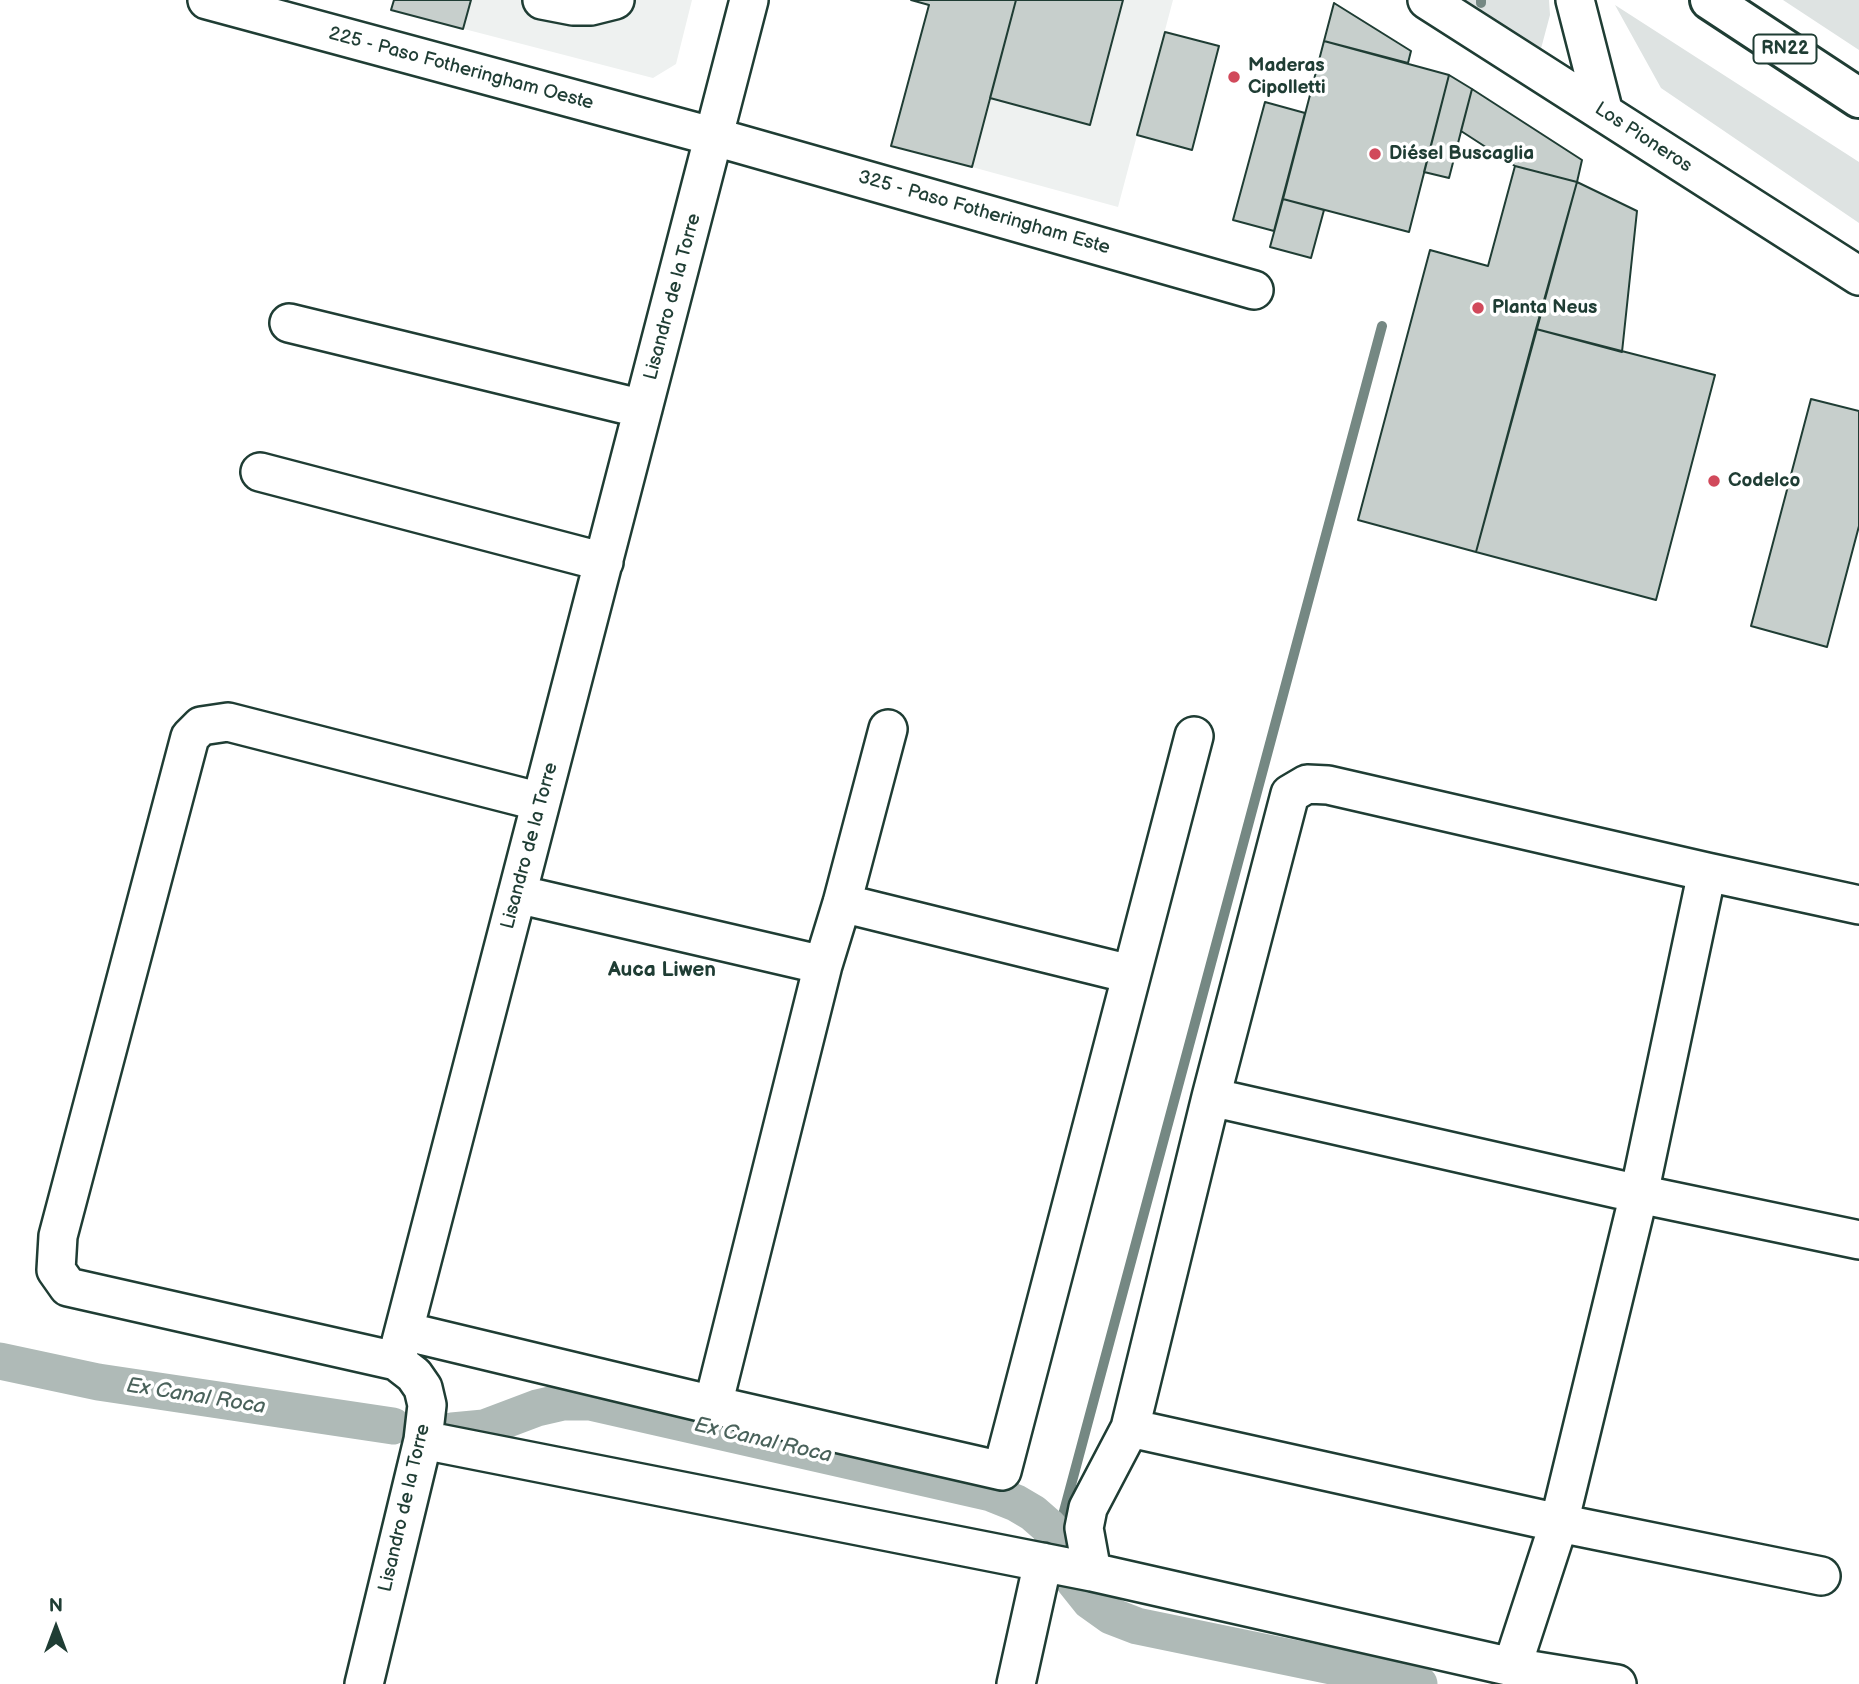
<!DOCTYPE html>
<meta charset="utf-8">
<style>
body{margin:0}
#map{position:relative;width:1859px;height:1684px;overflow:hidden;background:#fff;font-family:"Balsamiq Sans",sans-serif}
canvas{display:block}
.north{position:absolute;left:21px;top:1593px;width:70px;height:70px;-webkit-text-stroke:5px #fff;paint-order:stroke;rotate:0deg;font-size:19px;font-weight:700;line-height:28px;text-align:center;color:#1f3d34}
.north::after{content:'';display:block;margin:auto;width:24px;height:32px;background:#1f3d34;clip-path:polygon(50% 0,100% 100%,50% 72%,0 100%)}
</style>
<div id="map">
<canvas width="1859" height="1684"></canvas>
<div class="north">N</div>
</div>
<script>
const context = document.querySelector('canvas').getContext('2d');
context.lineJoin = 'round';
function fill(path, color) { context.fillStyle = color; context.fill(path, 'evenodd'); }
const shape = rows => new Path2D(rows.map(r => 'M' + r).join(''));
function stroke(path, color, width, dash) { context.strokeStyle = color; context.lineWidth = width; context.lineCap = dash ? 'butt' : 'round'; context.setLineDash(dash || []); context.stroke(path); }
function drawText(font, color, halo, rows, align = 'center') {
  context.font = font + ' "Balsamiq Sans",sans-serif'; context.lineWidth = 7; context.setLineDash([]); context.textBaseline = 'middle'; context.strokeStyle = halo; context.fillStyle = color; for (const [text, x, y, turn = 0] of rows) {
    context.save(); context.translate(x, y); context.rotate((+turn || 0) * Math.PI / 180); context.textAlign = isNaN(turn) ? turn : align; if (halo) context.strokeText(text, 0, 0); context.fillText(text, 0, 0); context.restore();
  }
}
const built = shape([
 [394,0,692,0,676,64,653,78,391,10],
 [1016,0,1173,0,1118,207,972,167]
]);
const green = shape([
 [1452,0,1549,0,1550,15,1539,56],
 [1783,0,1859,0,1859,50],
 [1615,5,1859,162,1859,223,1661,88]
]);
const stream = shape([
 [1481,3,1481,0],
 [1056,1541,1382,326]
]);
const canal = shape([
 [0,1361,98,1382,393,1426],
 [452,1431,484,1428,537,1408,563,1402,590,1402,991,1493,1016,1503,1033,1513,1049,1527,1056,1543],
 [1074,1581,1090,1601,1111,1616,1137,1626,1419,1684]
]);
const building = shape([
 [394,0,471,0,463,29,391,10,394,0],
 [911,0,1016,0,972,167,891,146,929,5,911,0],
 [1016,0,1123,0,1090,125,990,98,1016,0],
 [1334,3,1411,51,1408,63,1324,41,1334,3],
 [1165,32,1219,46,1192,150,1137,135,1165,32],
 [1324,41,1449,75,1409,232,1283,199,1324,41],
 [1449,75,1472,89,1449,178,1424,172,1449,75],
 [1472,89,1582,160,1577,182,1515,166,1461,131,1472,89],
 [1265,102,1305,113,1274,231,1233,220,1265,102],
 [1515,166,1577,182,1476,552,1358,520,1430,250,1488,266,1515,166],
 [1577,182,1637,211,1622,352,1536,329,1577,182],
 [1283,199,1324,210,1311,258,1270,247,1283,199],
 [1536,329,1715,375,1656,600,1476,552,1536,329],
 [1811,399,1859,411,1859,526,1827,647,1751,626,1811,399]
]);
const minor = shape([
 [207,0,715,137,1254,290],
 [542,0,573,6,591,6,615,0],
 [1427,0,1859,276],
 [1575,0,1604,113],
 [289,323,643,409],
 [260,472,604,562],
 [517,894,823,965],
 [842,903,1130,974],
 [1211,1097,1639,1194,1859,1240],
 [404,1331,713,1405,1002,1471,1194,736],
 [396,1361,749,0],
 [713,1405,823,965,842,903,888,729],
 [1130,1428,1559,1523,1821,1576],
 [423,1440,1092,1572,1512,1667,1617,1684],
 [1092,1572,1084,1528,1088,1508,1130,1428,1211,1097,1290,794,1307,784,1328,785,1707,872,1859,905],
 [1512,1667,1559,1523,1639,1194,1707,872],
 [364,1684,423,1440,427,1405,423,1388,414,1375,396,1361,68,1287,56,1270,58,1236,190,737,201,726,228,722,541,802],
 [1016,1684,1043,1562]
]);
const highway = shape([
 [1710,0,1859,98]
]);
const markers = [
 [1234,77,7,"#d1495b"],
 [1375,154,7,"#d1495b"],
 [1478,308,7,"#d1495b"],
 [1714,481,7,"#d1495b"]
];
const shields = [
 [1785,49,63]
];
const shieldNames = [
 ["RN22",1785,49]
];
const poiNames = [
 ["Maderas",1248,66],
 ["Cipolletti",1248,88],
 ["Diésel Buscaglia",1389,154],
 ["Planta Neus",1492,308],
 ["Codelco",1728,481]
];
const streetNames = [
 ["225 - Paso Fotheringham Oeste",461,69,15],
 ["Los Pioneros",1643,138,33],
 ["325 - Paso Fotheringham Este",984,213,16],
 ["Lisandro de la Torre",673,297,-75],
 ["Lisandro de la Torre",530,846,-75],
 ["Lisandro de la Torre",405,1508,-77]
];
const neighbourhoodNames = [
 ["Auca Liwen",662,971]
];
const waterNames = [
 ["Ex Canal Roca",196,1397,9],
 ["Ex Canal Roca",763,1441,13]
];
fill(built, '#eef1f0');
fill(green, '#dee3e2');
stroke(stream, '#758883', 10);
stroke(canal, '#afbab7', 37);
fill(building, '#c7cfcc');
stroke(building, '#1f3d34', 2);
stroke(minor, '#1f3d34', 42);
stroke(highway, '#1f3d34', 44);
stroke(minor, '#fff', 37);
stroke(highway, '#fff', 38);
for (const [x, y, r, color] of markers) { const dot = new Path2D(); dot.arc(x, y, r, 0, 2 * Math.PI); context.fillStyle = color; context.fill(dot); stroke(dot, '#fff', 2.5); }
for (const [x, y, w] of shields) { const box = new Path2D(); box.roundRect(x - w / 2, y - 14.5, w, 29, 5); context.fillStyle = '#fff'; context.fill(box); stroke(box, '#1f3d34', 2); }
drawText('bold 18px', '#1f3d34', null, shieldNames);
drawText('bold 19px', '#1f3d34', '#fff', poiNames, 'left');
drawText('19px', '#1f3d34', '#fff', streetNames);
drawText('bold 21px', '#1f3d34', '#fff', neighbourhoodNames);
drawText('italic 21px', '#4a625b', '#fff', waterNames);
</script>
